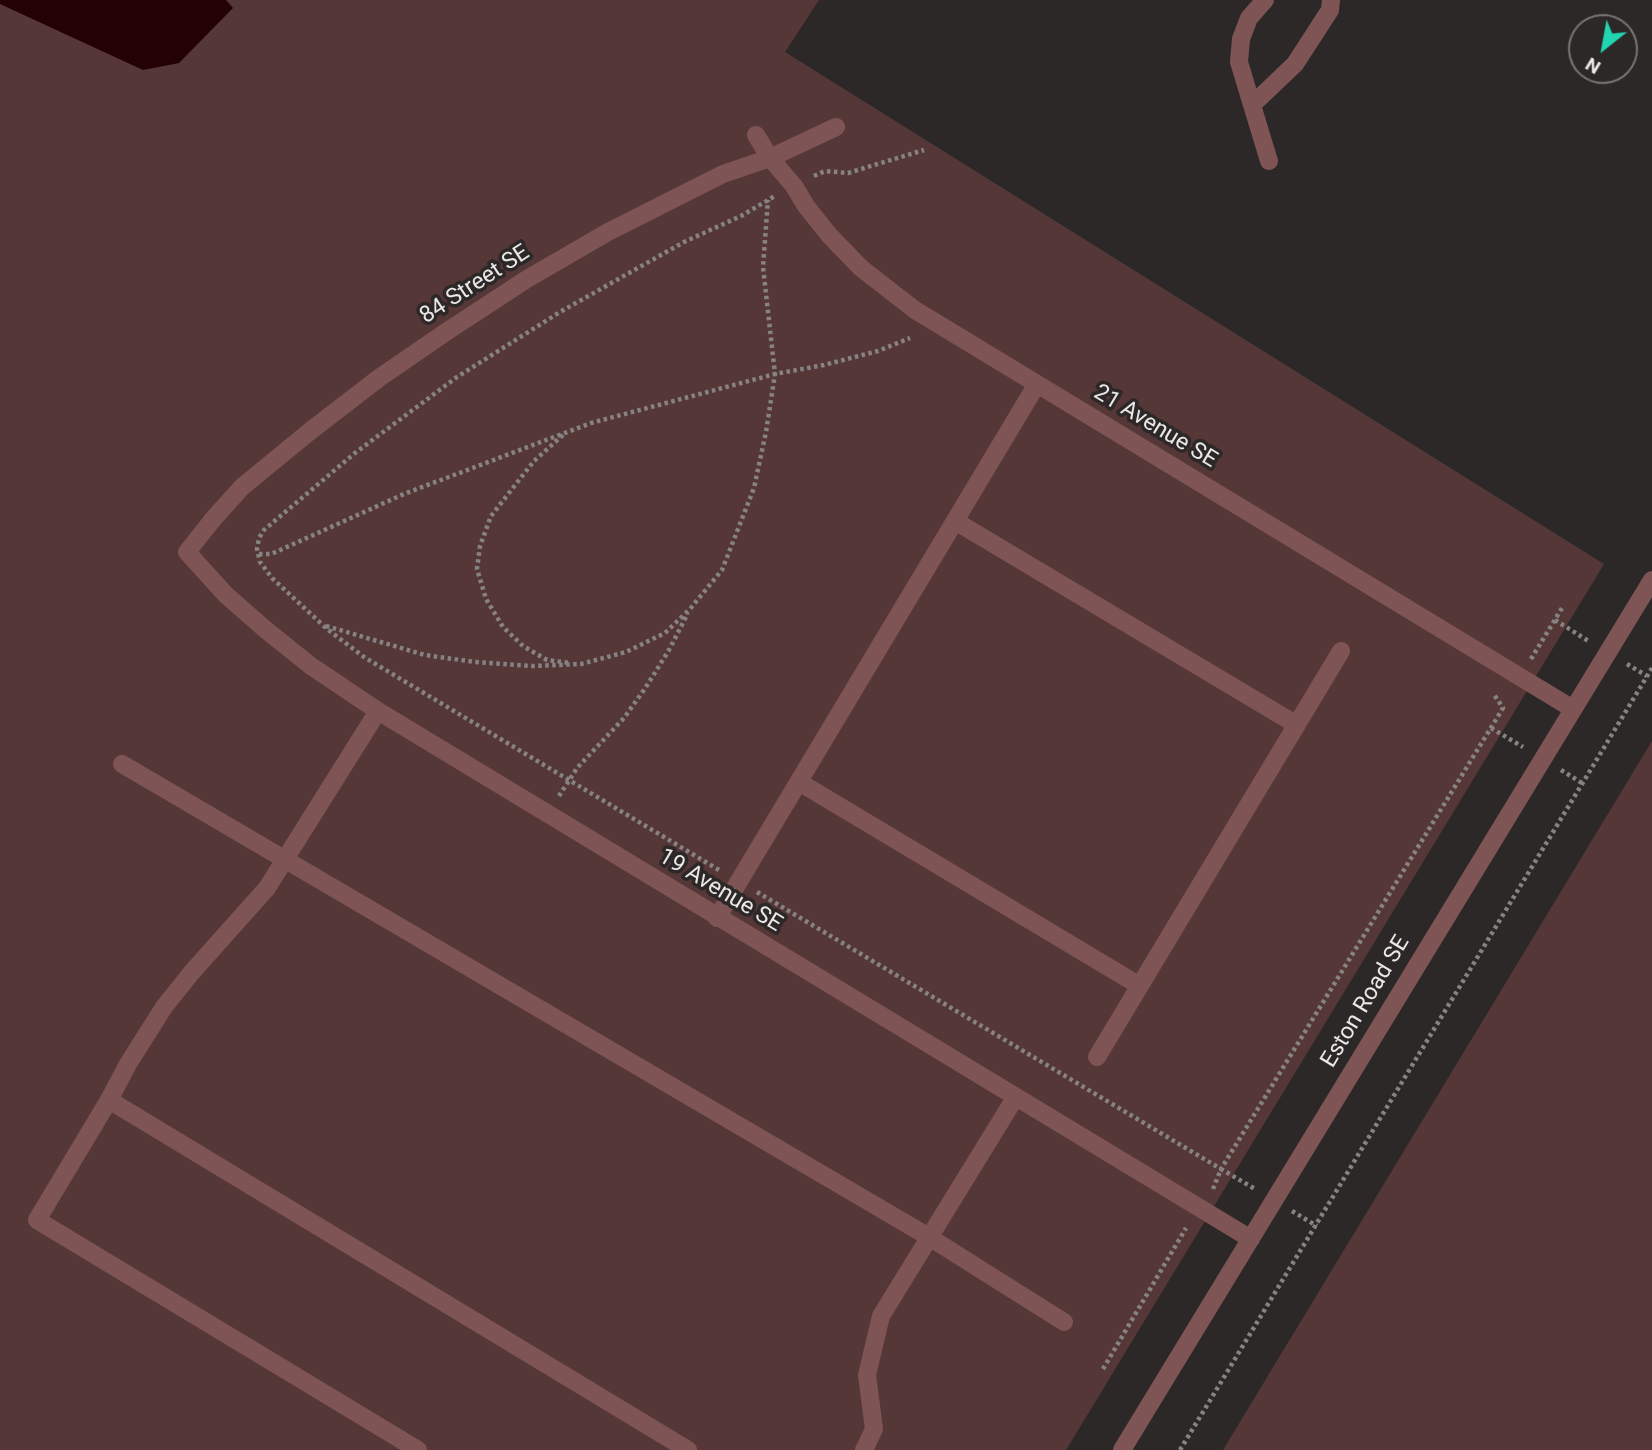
<!DOCTYPE html>
<style>
body{margin:0}
#map{position:relative;width:1652px;height:1450px;overflow:hidden;background:#2d2828;font-family:Roboto,sans-serif}
canvas{display:block}
.north{position:absolute;left:1568px;top:14px;width:70px;height:70px;box-sizing:border-box;background:#2d2828;border:2px solid #797474;border-radius:50%;rotate:211deg;font-size:19px;font-weight:700;line-height:28px;text-align:center;color:#eae7e7}
.north::after{content:'';display:block;margin:auto;width:24px;height:32px;background:#20d5b0;clip-path:polygon(50% 0,100% 100%,50% 72%,0 100%)}
</style>
<div id="map">
<canvas width="1652" height="1450"></canvas>
<div class="north">N</div>
</div>
<script>
const context = document.querySelector('canvas').getContext('2d');
context.lineJoin = 'round';
function fill(path, color) { context.fillStyle = color; context.fill(path, 'evenodd'); }
const shape = rows => new Path2D(rows.map(r => 'M' + r).join(''));
function stroke(path, color, width, dash) { context.strokeStyle = color; context.lineWidth = width; context.lineCap = dash ? 'butt' : 'round'; context.setLineDash(dash || []); context.stroke(path); }
function drawText(font, color, halo, rows, align = 'center') {
  context.font = font + ' Roboto,sans-serif'; context.lineWidth = 7; context.setLineDash([]); context.textBaseline = 'middle'; context.strokeStyle = halo; context.fillStyle = color; for (const [text, x, y, turn = 0] of rows) {
    context.save(); context.translate(x, y); context.rotate((+turn || 0) * Math.PI / 180); context.textAlign = isNaN(turn) ? turn : align; if (halo) context.strokeText(text, 0, 0); context.fillText(text, 0, 0); context.restore();
  }
}
const green = shape([
 [0,0,819,0,785,52,1604,564,1066,1450,0,1450],
 [1652,741,1652,1450,1223,1450]
]);
const water = shape([
 [0,0,226,0,233,8,179,63,143,70,0,4]
]);
const path = shape([
 [814,176,825,171,848,173,924,150],
 [563,435,534,461,491,516,480,546,477,569,486,599,503,627,523,646,547,660,570,663],
 [259,554,271,554,278,551,404,494,591,423,775,374,824,365,878,351,910,338],
 [1555,620,1590,642],
 [326,626,425,655,475,662,533,666,581,664,626,652,665,633,690,609,722,570,754,488,766,432,775,374,763,267,768,200],
 [1531,659,1562,608],
 [1627,664,1647,676],
 [1491,728,1523,747],
 [1561,770,1582,783],
 [559,796,577,768,624,718,646,687,669,650,688,613],
 [719,870,364,657,327,629,272,578,260,562,257,549,259,538,264,530,355,453,457,377,560,312,684,242,741,216,775,196],
 [757,892,1221,1169,1503,708,1493,693],
 [1213,1189,1221,1169,1255,1189],
 [1292,1211,1317,1226],
 [1103,1369,1186,1228],
 [1180,1450,1652,668]
]);
const minor = shape([
 [1265,0,1249,18,1241,39,1239,62,1252,105,1295,64,1330,10,1331,0],
 [1252,105,1269,161],
 [836,127,770,158,723,174,608,232,527,279,449,330,379,378,309,432,242,487,214,518,187,552,226,595,266,630,311,666,378,711,1251,1239],
 [756,135,770,158,794,186,806,206,829,235,861,268,915,310,1573,709],
 [955,521,1297,725],
 [378,711,267,888,192,972,164,1007,128,1064,109,1100,37,1220,418,1450],
 [122,764,929,1237,1064,1322],
 [799,782,1140,986],
 [717,918,1037,384],
 [1097,1057,1341,651],
 [109,1100,688,1450],
 [864,1450,874,1429,867,1375,881,1316,1015,1098],
 [1122,1450,1652,580]
]);
const streetNames = [
 ["84 Street SE",475,285,-33],
 ["21 Avenue SE",1155,427,31],
 ["19 Avenue SE",720,891,31],
 ["Eston Road SE",1366,1002,-59]
];
fill(green, '#563737');
fill(water, '#230104');
stroke(path, '#878383', 4.5, [3.5, 3.5]);
stroke(minor, '#7e5554', 18);
drawText('23px', '#eae7e7', '#2d2828', streetNames);
</script>
